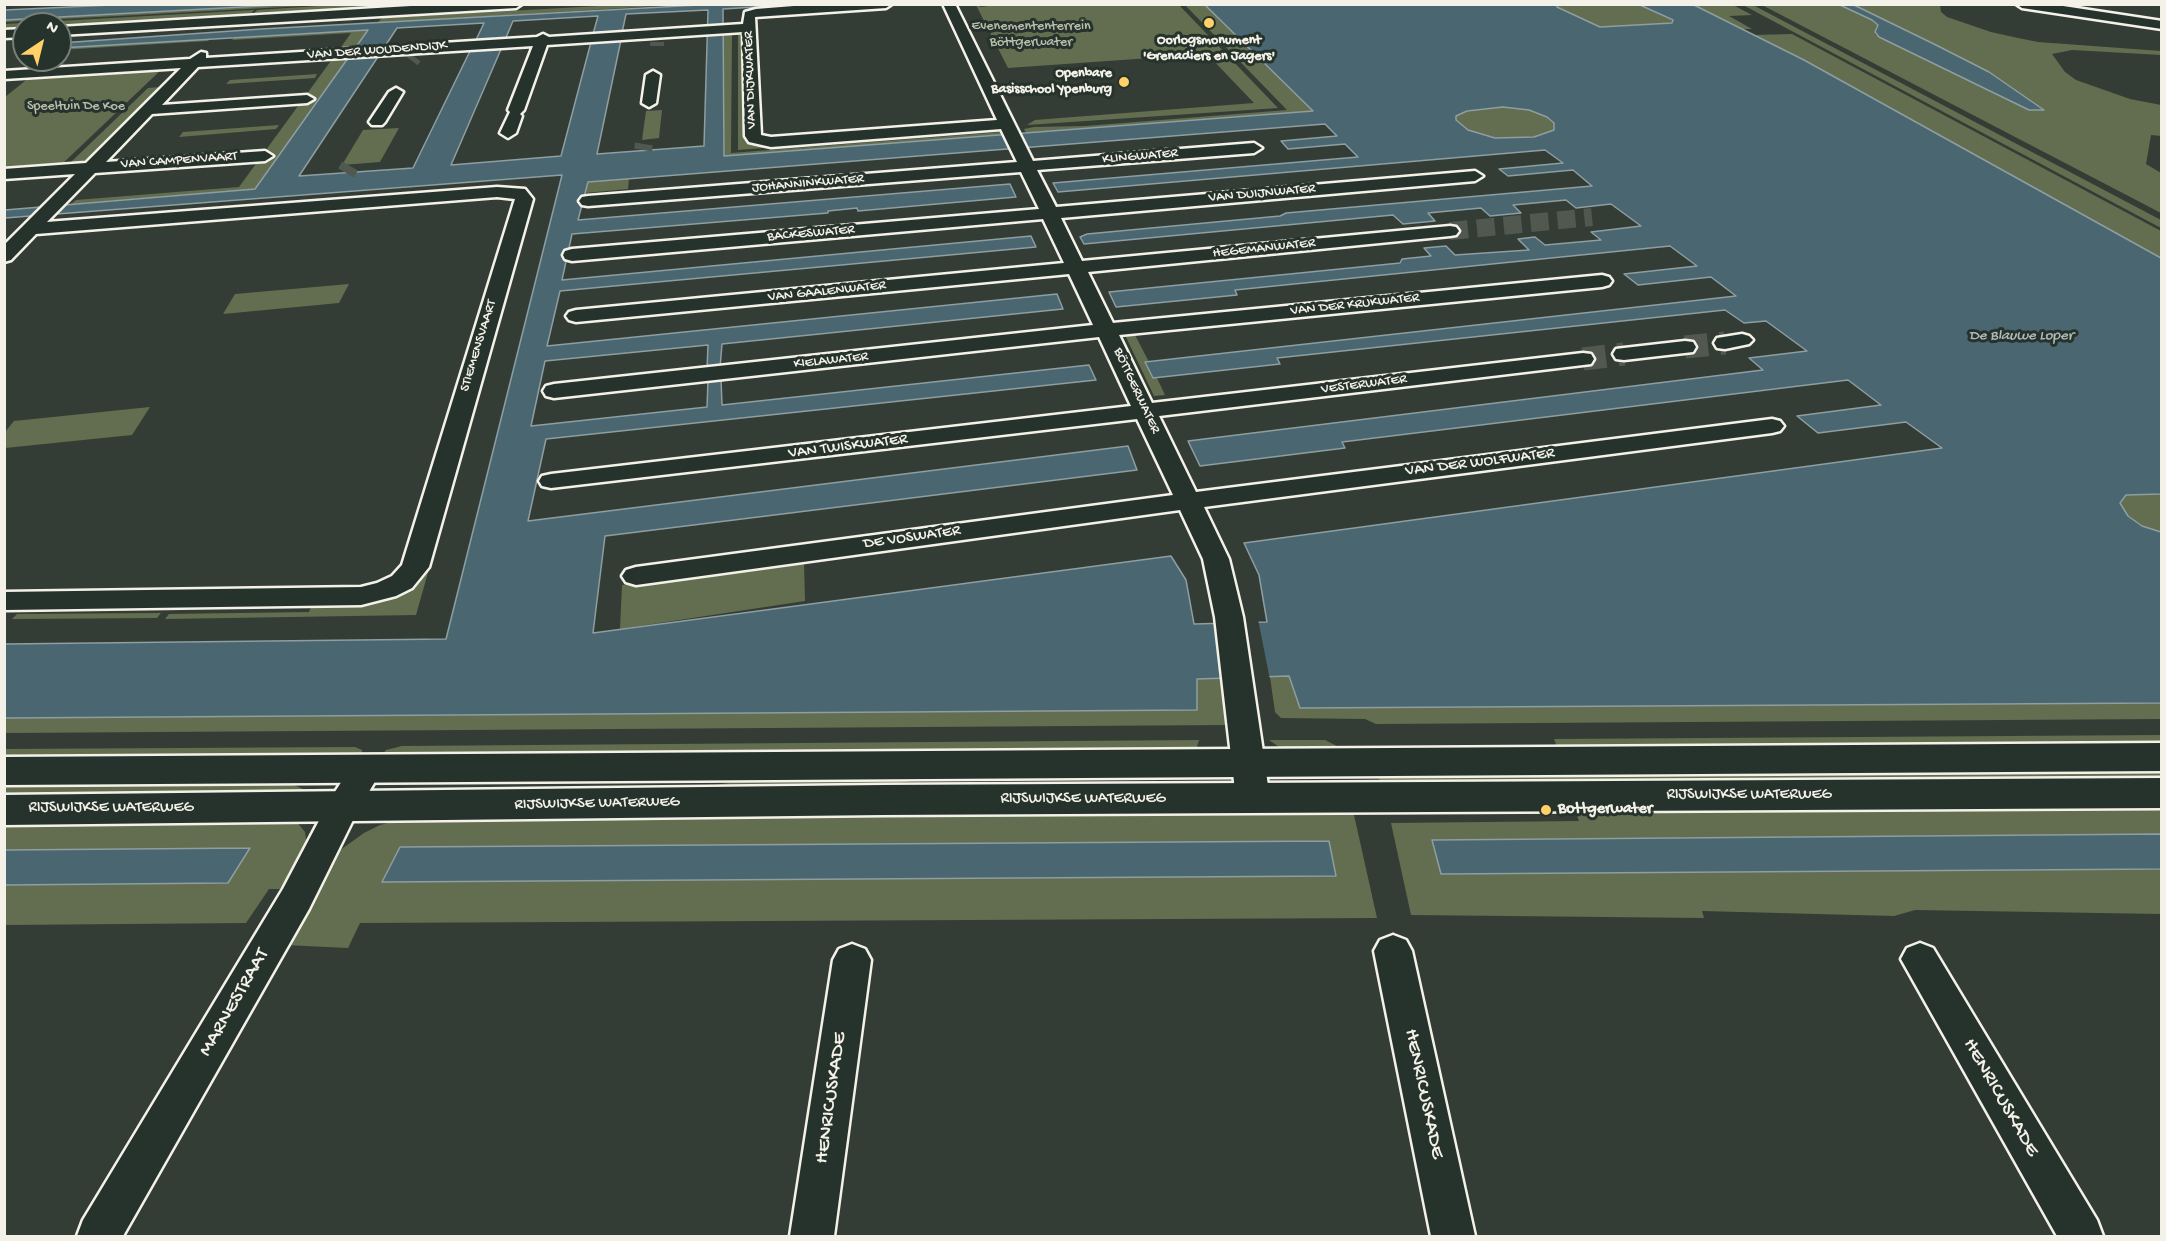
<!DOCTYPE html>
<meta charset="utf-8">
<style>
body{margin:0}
#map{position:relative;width:2166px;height:1241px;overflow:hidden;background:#343d35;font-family:"Gochi Hand",sans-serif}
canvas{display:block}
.frame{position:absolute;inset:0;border:6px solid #f4f1e8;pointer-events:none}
.north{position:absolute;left:12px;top:12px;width:60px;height:60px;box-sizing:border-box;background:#26332d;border:2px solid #787f78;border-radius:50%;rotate:35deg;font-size:16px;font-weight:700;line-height:24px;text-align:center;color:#f4f1e8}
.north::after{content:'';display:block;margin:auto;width:21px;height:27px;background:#ffd166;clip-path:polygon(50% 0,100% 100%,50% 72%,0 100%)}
</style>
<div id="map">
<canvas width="2166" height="1241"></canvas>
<div class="frame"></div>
<div class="north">N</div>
</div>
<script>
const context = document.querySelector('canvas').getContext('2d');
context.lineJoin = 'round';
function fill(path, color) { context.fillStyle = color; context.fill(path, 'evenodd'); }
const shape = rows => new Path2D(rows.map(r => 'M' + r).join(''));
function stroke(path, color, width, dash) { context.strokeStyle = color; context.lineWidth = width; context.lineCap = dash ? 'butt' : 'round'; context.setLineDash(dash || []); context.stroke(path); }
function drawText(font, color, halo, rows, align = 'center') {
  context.font = font + ' "Gochi Hand",sans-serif'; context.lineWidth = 6; context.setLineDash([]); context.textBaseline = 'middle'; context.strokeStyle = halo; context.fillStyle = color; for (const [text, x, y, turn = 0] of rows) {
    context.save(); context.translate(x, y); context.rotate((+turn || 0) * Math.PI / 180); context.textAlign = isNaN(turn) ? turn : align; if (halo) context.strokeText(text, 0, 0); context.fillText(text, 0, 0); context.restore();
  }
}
const green = shape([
 [348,4,466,5,251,17,257,10],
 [1557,4,1640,5,1673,21,1672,23,1599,27,1556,7],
 [278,5,322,5,5,22,4,20],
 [617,5,674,5,377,23,382,18],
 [995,5,1179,5,1278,108,1027,125,1035,120,1254,103,1207,54,1008,68,976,5,981,7],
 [1185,5,1205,5,1314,111,1026,133,1024,129,1034,127,1085,126,1287,110],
 [1694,5,1733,5,1752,15,1729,16,1752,29,1742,29],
 [1743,5,1753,5,2161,220,2161,228],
 [1762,5,1840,5,1872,20,1878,25,1875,34,1879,37,1973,82,1969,63,1854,5,1940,5,1941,12,1947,17,1991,32,2018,38,2038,42,2161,51,2161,55,2072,50,2052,54,2065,72,2076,80,2130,99,2161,105,2161,136,2151,135,2146,164,2161,173,2161,213],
 [254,10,248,17,60,28,60,24,24,24,24,30,5,31,5,24],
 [368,30,354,49,339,50,351,33,232,40,235,37],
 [723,33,732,33,731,153,1001,132,1002,135,724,156],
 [738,34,741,34,744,136,752,142,998,129,738,150],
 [1792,34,2161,231,2161,258,1804,61,1754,35],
 [210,39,208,41,60,50,60,48],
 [349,57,255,189,71,204,76,200,239,187,333,58],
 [162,69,61,165,5,169,5,97,30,77],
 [317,74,315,78,226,84,230,80],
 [161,87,86,162,70,163,148,88],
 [1503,107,1529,110,1547,117,1554,123,1554,130,1534,137,1495,138,1468,130,1456,120,1456,116,1467,111],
 [662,110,659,138,642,140,646,111],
 [279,125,276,129,179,137,183,132],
 [399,128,380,162,342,165,363,130],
 [629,178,628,189,585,193,588,182],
 [349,284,339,303,223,314,235,294],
 [1134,333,1149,362,1146,363,1153,378,1157,378,1165,395,1154,396,1125,335],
 [479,392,416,615,165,619,169,614,309,612,312,604,356,606,385,599,407,587,473,393],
 [150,407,132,435,5,448,5,432,14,421],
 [2161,494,2161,532,2142,526,2127,516,2120,502,2126,495],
 [804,563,805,601,620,629,622,585],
 [161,613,157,618,12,619,17,614],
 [1289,676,1300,708,2161,703,2162,719,1376,724,1365,719,1281,718,1275,712,1270,677],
 [1221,678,1229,725,5,733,4,718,1197,710,1197,679],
 [2161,735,2162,750,1560,754,1554,739],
 [1199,740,1197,747,1190,751,377,760,386,750,402,746],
 [1269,740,1325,740,1339,747,1341,755,1282,749],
 [355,747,362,750,362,757,5,765,4,749],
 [2161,763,2162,786,1382,791,1377,769],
 [793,773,1159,776,1156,779,912,781,815,796,426,791,696,788],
 [4,779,287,782,310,792,5,801],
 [2161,800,2161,834,1432,840,1441,874,2161,869,2161,914,1915,910,1894,916,1702,911,1704,918,1411,915,1391,823,1579,821,1573,804],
 [1352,806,1377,918,360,923,348,948,285,945,332,859,343,848,364,833,380,825,400,820],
 [1329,841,1336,875,383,882,400,848],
 [5,816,295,820,305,832,306,840,302,851,280,889,269,889,246,923,5,925,4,885,228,883,250,849,5,850]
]);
const water = shape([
 [717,4,788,5,723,9,724,156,1313,111,1205,5,1557,5,1557,7,1600,27,1672,23,1673,20,1640,5,1694,5,1804,60,2161,258,2161,494,2126,495,2120,503,2128,516,2142,526,2161,532,2161,703,1300,708,1289,676,1197,679,1197,710,5,718,5,644,446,639,562,175,5,218,5,210,255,189,368,30,60,48,60,43,261,29,717,4],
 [708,10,704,146,597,154,621,40,591,42,561,156,451,165,502,47,471,49,413,168,299,176,397,28,484,23,475,42,505,40,513,21,598,16,593,34,622,33,626,14,708,10],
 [1503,107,1529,110,1547,117,1554,123,1554,130,1534,137,1495,138,1468,130,1456,120,1456,116,1467,111,1503,107],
 [1325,124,1337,136,1281,141,1288,149,1345,144,1358,157,1053,183,1058,192,1545,150,1563,163,1499,169,1508,176,1573,170,1592,186,1286,213,1280,216,1087,234,1080,237,1084,244,1393,215,1403,224,1435,221,1428,213,1481,208,1490,216,1521,213,1513,205,1566,200,1576,208,1611,204,1641,226,1591,232,1601,240,1545,245,1535,237,1518,239,1529,250,1455,255,1446,246,1424,248,1431,256,1402,259,1400,263,1109,292,1116,307,1237,295,1235,290,1670,246,1697,266,1624,274,1638,285,1711,277,1736,296,1145,362,1153,378,1280,364,1277,358,1725,310,1744,323,1766,321,1807,351,1749,358,1763,370,1188,441,1200,466,1345,448,1342,442,1848,380,1881,405,1797,416,1818,433,1906,422,1942,448,1244,543,1259,575,1267,622,1194,624,1186,580,1171,556,593,633,605,536,1137,470,1128,446,528,521,546,439,1096,380,1089,365,722,405,721,379,708,381,707,407,531,426,545,361,708,345,707,369,720,368,722,344,1063,309,1057,294,547,346,560,291,1036,247,1031,236,562,280,572,234,828,213,828,211,857,208,858,211,1016,197,1010,184,578,220,588,182,1325,124],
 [111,5,111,4,278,5,5,20,5,10,111,5],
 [1840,5,1854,5,1936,45,1989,72,2044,110,2029,110,1879,37,1875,32,1878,25,1872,20,1840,5],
 [2161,834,2161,869,1441,874,1432,840,2161,834],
 [1329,841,1336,876,382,882,400,847,1329,841],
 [250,848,228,883,5,885,5,850,250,848]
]);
const pier = shape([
 [1258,619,1270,680,1222,681,1214,621]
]);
const streetTunnelFar2 = shape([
 [657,42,657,46],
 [412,61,415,57]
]);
const streetTunnelFar1 = shape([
 [643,150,644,144],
 [346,173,350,166],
 [1450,231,1592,217]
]);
const streetTunnel = shape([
 [1685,347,1725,343],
 [1583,359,1624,354]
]);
const street = shape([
 [444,4,522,4,516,8,60,35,60,27,444,4],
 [819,4,892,4,886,8,755,17,761,135,771,137,997,120,943,4,955,4,1033,161,1254,143,1262,148,1254,153,1037,170,1056,207,1475,171,1483,176,1475,181,1061,218,1082,261,1450,226,1456,227,1459,231,1456,235,1450,236,1088,272,1113,323,1602,275,1609,277,1612,281,1609,285,1602,287,1119,335,1152,403,1583,353,1591,354,1594,359,1591,364,1583,365,1159,416,1196,492,1772,419,1780,421,1784,426,1780,431,1772,433,1204,507,1229,559,1243,617,1270,799,1265,808,1253,812,1241,808,1236,799,1215,617,1203,559,1180,510,636,585,626,582,622,576,626,570,636,567,1173,495,1137,419,551,488,542,486,539,481,542,476,551,474,1131,406,1099,337,554,398,546,396,543,391,546,386,554,384,1093,325,1069,274,576,322,569,320,566,316,569,312,576,310,1064,263,1043,219,572,261,565,259,563,255,565,251,572,249,1039,209,1021,172,588,206,582,205,579,201,582,197,588,196,1017,162,1001,129,771,147,749,142,745,136,743,32,547,45,524,110,520,114,522,116,516,133,508,138,500,133,510,112,508,110,533,46,198,67,162,105,307,95,314,99,307,103,152,114,106,162,265,151,273,156,265,161,95,173,47,222,497,187,525,189,533,199,429,567,412,588,396,596,361,605,4,610,4,592,361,587,377,583,392,576,402,565,515,199,497,197,36,234,11,260,4,262,4,245,75,174,4,179,4,169,86,163,181,68,4,79,4,71,190,59,201,52,206,53,206,58,537,37,543,34,549,37,743,24,745,12,756,9,819,4],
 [2016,4,2050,4,2162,21,2162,29,2022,8,2016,4],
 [24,29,24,37,4,38,4,30,24,29],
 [653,71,660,75,656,103,649,107,642,103,646,75,653,71],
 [396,88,403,92,385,122,382,125,372,125,369,122,389,92,396,88],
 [1742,334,1749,336,1753,340,1749,344,1725,349,1717,348,1714,343,1717,338,1742,334],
 [1685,341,1693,342,1696,347,1693,352,1624,360,1616,359,1613,354,1616,349,1624,348,1685,341],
 [367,756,378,759,383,768,357,812,309,909,123,1236,77,1236,83,1220,283,889,331,798,356,759,367,756],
 [1393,935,1406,940,1412,951,1475,1236,1431,1236,1374,951,1380,940,1393,935],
 [1920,943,1933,948,2097,1220,2103,1236,2057,1236,1901,959,1907,948,1920,943],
 [852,944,865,949,871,960,834,1236,790,1236,833,960,839,949,852,944]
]);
const secondary = shape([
 [2162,743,2162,771,4,785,4,757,2162,743],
 [2162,778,2162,808,883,815,4,825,4,795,883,785,2162,778]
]);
const markers = [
 [1209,23,6,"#ffd166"],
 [1124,82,6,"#ffd166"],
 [1546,810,6,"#ffd166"]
];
const farParknames = [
 ["Evenemententerrein",1031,27],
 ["Böttgerwater",1031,43],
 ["Speeltuin De Koe",76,107]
];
const farPoinames = [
 ["Oorlogsmonument",1209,41],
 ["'Grenadiers en Jagers'",1209,57],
 ["Openbare",1112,74,"right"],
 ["Basisschool Ypenburg",1112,90,"right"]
];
const farStreetnames = [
 ["VAN DER WOUDENDIJK",377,51,-4],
 ["VAN DIJKWATER",751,80,-92],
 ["KLINGWATER",1140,157,-5],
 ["VAN CAMPENVAART",179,161,-4],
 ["JOHANNINKWATER",808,184,-5],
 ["VAN DUIJNWATER",1262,194,-5],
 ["BACKESWATER",811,234,-5],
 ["HEGEMANWATER",1264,249,-6],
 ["VAN GAALENWATER",827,292,-6],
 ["VAN DER KRUKWATER",1355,305,-6],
 ["STIEMENSVAART",479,346,-73],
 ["KIELAWATER",831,361,-6],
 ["VESTERWATER",1364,385,-7],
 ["BÖTTGERWATER",1136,391,65]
];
const farWaternames = [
 ["De Blauwe Loper",2021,337]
];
const streetNames = [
 ["VAN TWISKWATER",848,447,-7],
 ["VAN DER WOLFWATER",1480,463,-7],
 ["DE VOSWATER",912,538,-8],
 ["RIJSWIJKSE WATERWEG",1749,796],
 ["RIJSWIJKSE WATERWEG",1083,800],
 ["RIJSWIJKSE WATERWEG",597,804,-1],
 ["RIJSWIJKSE WATERWEG",111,809]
];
const poiNames = [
 ["Bottgerwater",1558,810]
];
const nearStreetnames = [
 ["MARNESTRAAT",235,1003,-60],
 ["HENRICUSKADE",1423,1094,78],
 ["HENRICUSKADE",832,1098,-82],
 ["HENRICUSKADE",2000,1098,60]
];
fill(green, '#626e4f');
fill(water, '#4a6771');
stroke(water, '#8e9ea1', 1.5);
fill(pier, '#343d35');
stroke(streetTunnelFar2, '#515850', 14, [14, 7]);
stroke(streetTunnelFar1, '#515850', 18, [18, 9]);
stroke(streetTunnel, '#515850', 23, [23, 12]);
stroke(street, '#f4f1e8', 5);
stroke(secondary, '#f4f1e8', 5);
fill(street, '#26332d');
fill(secondary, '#26332d');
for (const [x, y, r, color] of markers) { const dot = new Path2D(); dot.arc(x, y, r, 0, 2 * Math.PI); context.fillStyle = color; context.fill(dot); stroke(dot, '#26332d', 2); }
drawText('14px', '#babdab', '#26332d', farParknames);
drawText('bold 14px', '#f4f1e8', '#26332d', farPoinames);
drawText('14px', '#f4f1e8', '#26332d', farStreetnames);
drawText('italic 15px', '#b0bab8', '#26332d', farWaternames);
drawText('16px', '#f4f1e8', '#26332d', streetNames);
drawText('bold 16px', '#f4f1e8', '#26332d', poiNames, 'left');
drawText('20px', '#f4f1e8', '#26332d', nearStreetnames);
</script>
